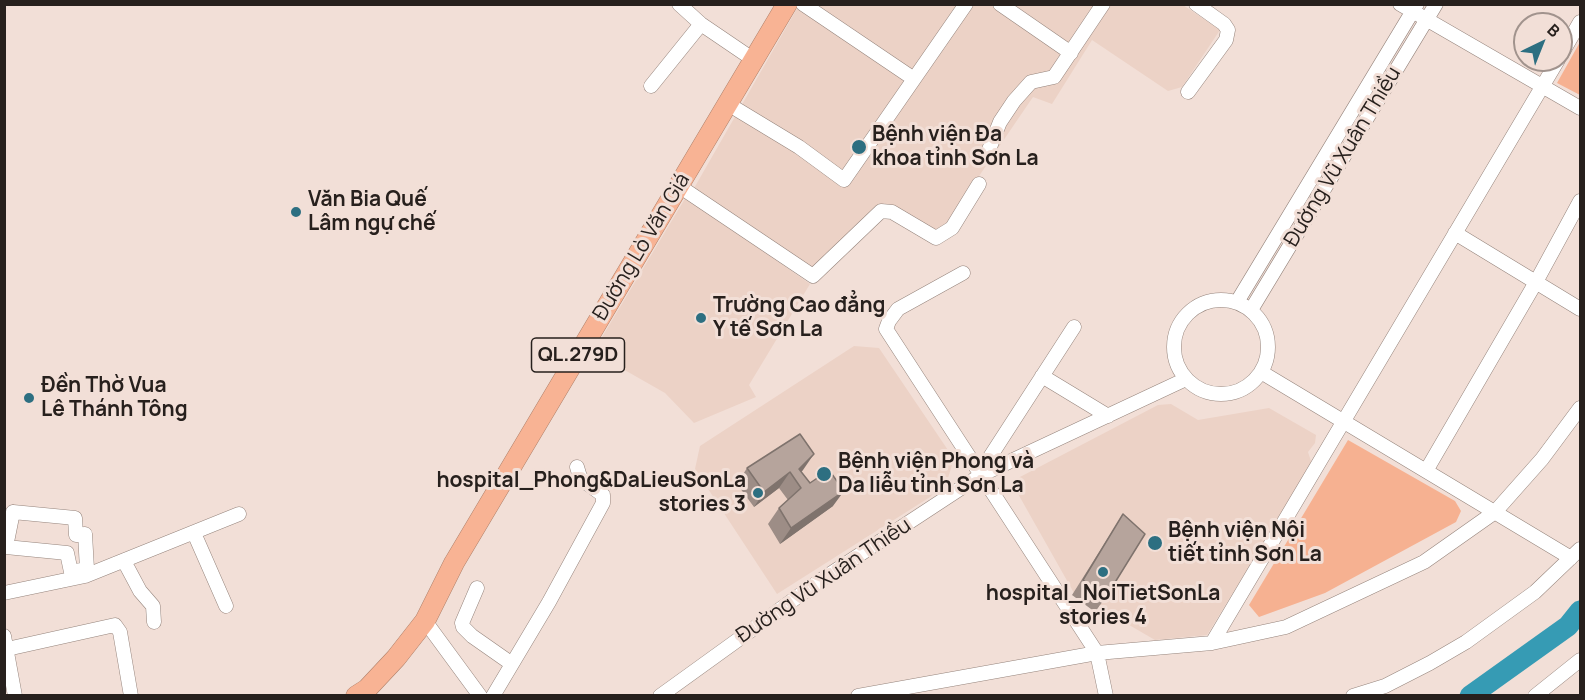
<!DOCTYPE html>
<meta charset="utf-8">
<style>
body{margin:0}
#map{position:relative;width:1585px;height:700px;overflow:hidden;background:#f2dfd7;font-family:Manrope,sans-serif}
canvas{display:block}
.frame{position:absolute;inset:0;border:6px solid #27201d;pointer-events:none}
.north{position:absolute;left:1513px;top:12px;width:60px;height:60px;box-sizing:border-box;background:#f2dfd7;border:2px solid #a1938d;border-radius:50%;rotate:43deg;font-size:16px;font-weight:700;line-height:24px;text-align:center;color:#27201d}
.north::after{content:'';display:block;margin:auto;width:21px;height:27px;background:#2d6f81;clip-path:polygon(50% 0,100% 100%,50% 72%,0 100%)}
</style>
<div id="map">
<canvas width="1585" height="700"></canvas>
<div class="frame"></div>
<div class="north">B</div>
</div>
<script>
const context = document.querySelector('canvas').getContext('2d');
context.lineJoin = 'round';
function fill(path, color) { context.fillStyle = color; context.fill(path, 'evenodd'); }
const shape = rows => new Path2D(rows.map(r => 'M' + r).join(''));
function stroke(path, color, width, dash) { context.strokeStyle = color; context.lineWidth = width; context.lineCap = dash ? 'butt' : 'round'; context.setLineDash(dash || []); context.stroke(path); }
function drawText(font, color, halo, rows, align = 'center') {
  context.font = font + ' Manrope,sans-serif'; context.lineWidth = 6; context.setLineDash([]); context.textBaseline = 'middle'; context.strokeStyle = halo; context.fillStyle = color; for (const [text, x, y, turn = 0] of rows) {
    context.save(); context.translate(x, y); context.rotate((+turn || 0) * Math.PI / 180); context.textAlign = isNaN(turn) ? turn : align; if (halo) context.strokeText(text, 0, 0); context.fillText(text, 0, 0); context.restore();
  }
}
const built = shape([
 [799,5,1183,5,1220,30,1182,87,1168,91,1092,40,1052,104,1033,97,947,223,937,230,923,227,884,203,813,272,693,190],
 [686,197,810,284,749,385,756,397,694,423,665,393,593,352],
 [854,346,879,348,954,459,948,478,930,497,777,594,695,469,700,446],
 [1171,404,1198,420,1269,408,1316,435,1315,443,1308,452,1312,464,1207,635,1155,640,1074,593,1017,492,1018,478,1158,405]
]);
const green = shape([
 [1580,42,1580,95,1557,83],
 [1348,440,1455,501,1461,511,1456,522,1325,593,1259,617,1249,605]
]);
const river = shape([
 [1470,696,1568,626,1580,611]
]);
const minor = shape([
 [679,4,701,24,754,60],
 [803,4,914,79],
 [1000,4,1071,53],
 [1400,4,1580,108],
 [1561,55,1580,22],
 [651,86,701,24],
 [1188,92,1226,40,1228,30,1224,24,1196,4],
 [728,104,799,147,844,180,966,4],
 [988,152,1000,122,1014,101,1031,82,1054,77,1103,4],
 [679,186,813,276,881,211,892,212,936,238,952,228,979,184],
 [1455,233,1580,309],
 [963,273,898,309,889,321,886,329,1097,653,1106,696],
 '1174 347a47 47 0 1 1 94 0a47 47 0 1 1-94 0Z',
 [1237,302,1417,4],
 [1251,310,1436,4],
 [1261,372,1571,558],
 [1042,376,1108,416],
 [1426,471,1536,282,1580,201],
 [981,475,988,460,1074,327],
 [13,512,75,518,76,535,85,534,87,569,71,572,67,553,6,547,13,512],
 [194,533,226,606],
 [124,561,140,591,153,606,154,622],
 [477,588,462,623,463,627,472,636,512,664],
 [4,593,85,576,239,514],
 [425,621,480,696],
 [4,636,15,696],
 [1212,643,1558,60],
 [7,649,115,625,120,632,131,696],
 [493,696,549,602,603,503,603,495,585,482,580,477,577,467],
 [660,696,818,582,981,475,1186,379],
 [858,696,1097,653,1212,643,1286,627,1424,562,1495,512,1542,459,1580,408],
 [1353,696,1385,686,1430,663,1466,642,1535,592,1580,549],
 [1535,696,1580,660]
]);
const highway = shape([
 [356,696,367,689,396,658,425,621,454,563,787,4]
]);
const wall = shape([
 [747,468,803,470,801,472,810,483,833,506,780,544,768,524,779,508,788,500,779,488,754,507,737,484],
 [1123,514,1106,597,1095,612,1072,595,1113,530]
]);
const shadedWall = shape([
 [814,454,803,470,794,478,799,469],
 [790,472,779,488,754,507,764,492],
 [844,491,833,506,780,544,791,528]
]);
const building = shape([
 [800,434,814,454,799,469,810,483,829,470,844,491,791,528,779,508,801,488,790,472,764,492,747,468,800,434],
 [1123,514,1145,534,1106,597,1083,580,1123,514]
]);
const markers = [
 [859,147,8,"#2d6f81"],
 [296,212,6,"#2d6f81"],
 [701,318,6,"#2d6f81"],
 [29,398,6,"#2d6f81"],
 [824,474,8,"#2d6f81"],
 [758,493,6,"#2d6f81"],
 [1155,543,8,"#2d6f81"],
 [1103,572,6,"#2d6f81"]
];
const shields = [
 [578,355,93]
];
const shieldNames = [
 ["QL.279D",578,355]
];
const poiNames = [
 ["Bệnh viện Đa",872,135],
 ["khoa tỉnh Sơn La",872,159],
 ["Văn Bia Quế",308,200],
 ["Lâm ngự chế",308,224],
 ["Trường Cao đẳng",713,306],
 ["Y tế Sơn La",713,330],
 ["Đền Thờ Vua",41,386],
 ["Lê Thánh Tông",41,410],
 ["Bệnh viện Phong và",838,462],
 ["Da liễu tỉnh Sơn La",838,486],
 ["hospital_Phong&DaLieuSonLa",746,481,"right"],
 ["stories 3",746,505,"right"],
 ["Bệnh viện Nội",1168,531],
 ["tiết tỉnh Sơn La",1168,555],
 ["hospital_NoiTietSonLa",1103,594,"center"],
 ["stories 4",1103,618,"center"]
];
const streetNames = [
 ["Đường Vũ Xuân Thiều",1343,157,-59],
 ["Đường Lò Văn Giá",642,247,-59],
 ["Đường Vũ Xuân Thiều",824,581,-34]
];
fill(built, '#ecd2c6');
fill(green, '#f6b191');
stroke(river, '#369bb4', 21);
stroke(minor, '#95847c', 15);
stroke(highway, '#af806a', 21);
stroke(minor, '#fff', 14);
stroke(highway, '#f8b394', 20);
fill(wall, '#9d8d86');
fill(shadedWall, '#7f736d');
fill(building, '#b6a49c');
stroke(building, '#7f736d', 1.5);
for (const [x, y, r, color] of markers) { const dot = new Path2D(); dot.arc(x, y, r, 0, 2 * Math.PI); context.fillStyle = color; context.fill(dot); stroke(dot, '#f2dfd7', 2); }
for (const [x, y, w] of shields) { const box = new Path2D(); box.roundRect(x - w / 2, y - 17, w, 34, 4.5); context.fillStyle = '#f2dfd7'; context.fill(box); stroke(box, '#27201d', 1.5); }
drawText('bold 20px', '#27201d', null, shieldNames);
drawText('bold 21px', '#27201d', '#f2dfd7', poiNames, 'left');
drawText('21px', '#27201d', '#f2dfd7', streetNames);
</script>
